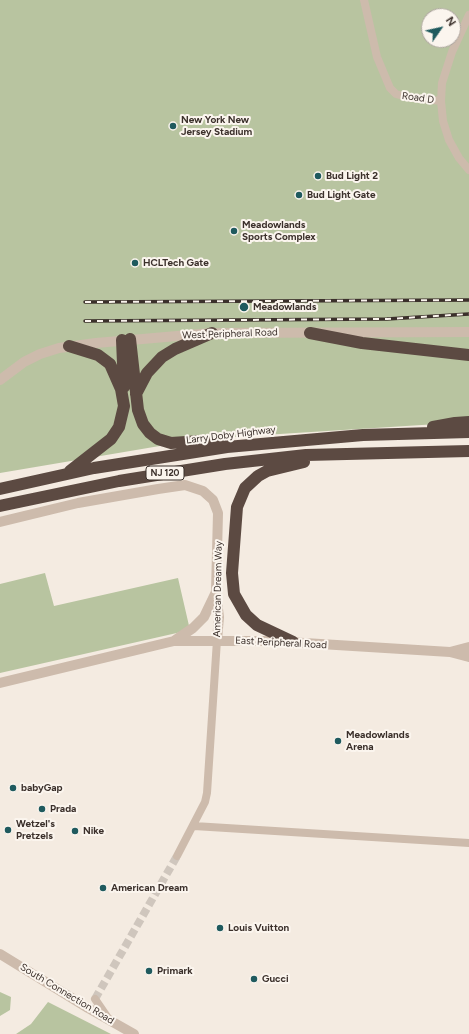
<!DOCTYPE html>
<style>
body{margin:0}
#map{position:relative;width:469px;height:1034px;overflow:hidden;background:#f4ebe1;font-family:Figtree,sans-serif}
canvas{display:block}
.north{position:absolute;left:421px;top:8px;width:40px;height:40px;box-sizing:border-box;background:#fbf5ee;border:1px solid #aea6a0;border-radius:50%;rotate:56deg;font-size:11px;font-weight:700;line-height:16px;text-align:center;color:#3b302b}
.north::after{content:'';display:block;margin:auto;width:14px;height:18px;background:#1f5a5e;clip-path:polygon(50% 0,100% 100%,50% 72%,0 100%)}
</style>
<div id="map">
<canvas width="469" height="1034"></canvas>
<div class="north">N</div>
</div>
<script>
const context = document.querySelector('canvas').getContext('2d');
context.lineJoin = 'round';
function fill(path, color) { context.fillStyle = color; context.fill(path, 'evenodd'); }
const shape = rows => new Path2D(rows.map(r => 'M' + r).join(''));
function stroke(path, color, width, dash) { context.strokeStyle = color; context.lineWidth = width; context.lineCap = dash ? 'butt' : 'round'; context.setLineDash(dash || []); context.stroke(path); }
function drawText(font, color, halo, rows, align = 'center') {
  context.font = font + ' Figtree,sans-serif'; context.lineWidth = 4; context.setLineDash([]); context.textBaseline = 'middle'; context.strokeStyle = halo; context.fillStyle = color; for (const [text, x, y, turn = 0] of rows) {
    context.save(); context.translate(x, y); context.rotate((+turn || 0) * Math.PI / 180); context.textAlign = isNaN(turn) ? turn : align; if (halo) context.strokeText(text, 0, 0); context.fillText(text, 0, 0); context.restore();
  }
}
const green = shape([
 [0,0,469,0,469,422,201,439,0,473],
 [429,16,453,16,453,40,429,40],
 [45,573,54,606,178,578,190,630,0,673,0,584],
 [0,992,11,997,10,1010,0,1016],
 [48,1002,111,1034,16,1034,31,1024]
]);
const minorTunnel = shape([
 [95,999,177,856]
]);
const minor = shape([
 [364,0,377,57,390,88,396,94,407,97,441,101],
 [469,15,452,52,442,83,441,101,443,121,449,140,459,158,469,170],
 [194,826,469,843],
 [177,856,205,802,207,793,217,640],
 [95,999,108,1018]
]);
const tertiary = shape([
 [0,380,24,362,40,354,59,348,96,343,212,333,469,332],
 [0,522,78,503,158,489,185,485,203,491,213,500,218,513,216,592,219,617,217,640],
 [174,641,193,628,204,617,216,592],
 [450,652,469,647],
 [0,683,174,641,272,641,450,652,469,657],
 [0,954,88,1008,134,1034]
]);
const motorway = shape([
 [310,333,362,343,469,355],
 [130,339,138,410,143,424,150,433,158,439,171,443,201,441,223,442],
 [122,340,124,387],
 [69,346,98,355,110,364,121,389,124,406,119,427,111,439,70,471],
 [136,394,147,373,162,357,175,349,212,333],
 [433,427,455,423,469,422],
 [0,489,94,468,227,447,363,435,469,432],
 [0,506,119,481,225,464,306,455,469,451],
 [293,642,257,625,246,615,234,594,232,573,237,507,245,488,258,476,267,471,304,462]
]);
const rail = shape([
 [85,302,469,300],
 [85,321,387,319,469,314]
]);
const markers = [
 [173,126,4,"#1f5a5e"],
 [318,176,4,"#1f5a5e"],
 [299,195,4,"#1f5a5e"],
 [234,231,4,"#1f5a5e"],
 [135,263,4,"#1f5a5e"],
 [244,307,5,"#1f5a5e"],
 [338,741,4,"#1f5a5e"],
 [13,788,4,"#1f5a5e"],
 [42,809,4,"#1f5a5e"],
 [8,830,4,"#1f5a5e"],
 [75,831,4,"#1f5a5e"],
 [103,888,4,"#1f5a5e"],
 [220,928,4,"#1f5a5e"],
 [149,971,4,"#1f5a5e"],
 [254,979,4,"#1f5a5e"]
];
const shields = [
 [165,473,38]
];
const shieldNames = [
 ["NJ 120",165,473]
];
const streetNames = [
 ["Road D",418,98,8],
 ["West Peripheral Road",230,334,-2],
 ["Larry Doby Highway",231,435,-7],
 ["American Dream Way",218,589,-89],
 ["East Peripheral Road",281,643,3],
 ["South Connection Road",67,994,31]
];
const poiNames = [
 ["New York New",181,120],
 ["Jersey Stadium",181,132],
 ["Bud Light 2",326,176],
 ["Bud Light Gate",307,195],
 ["Meadowlands",242,225],
 ["Sports Complex",242,237],
 ["HCLTech Gate",143,263],
 ["Meadowlands",253,307],
 ["Meadowlands",346,735],
 ["Arena",346,747],
 ["babyGap",21,788],
 ["Prada",50,809],
 ["Wetzel's",16,824],
 ["Pretzels",16,836],
 ["Nike",83,831],
 ["American Dream",111,888],
 ["Louis Vuitton",228,928],
 ["Primark",157,971],
 ["Gucci",262,979]
];
fill(green, '#b8c4a0');
stroke(minorTunnel, '#cfc6bd', 8, [8, 4]);
stroke(minor, '#cdbbac', 8);
stroke(tertiary, '#cdbbac', 10);
stroke(motorway, '#5c4a42', 12);
stroke(rail, '#3b302b', 3.5);
stroke(rail, '#fbf5ee', 2, [6]);
for (const [x, y, r, color] of markers) { const dot = new Path2D(); dot.arc(x, y, r, 0, 2 * Math.PI); context.fillStyle = color; context.fill(dot); stroke(dot, '#fbf5ee', 1.5); }
for (const [x, y, w] of shields) { const box = new Path2D(); box.roundRect(x - w / 2, y - 7, w, 14, 3); context.fillStyle = '#fbf5ee'; context.fill(box); stroke(box, '#3b302b', 1); }
drawText('bold 9px', '#3b302b', null, shieldNames);
drawText('10px', '#3b302b', '#fbf5ee', streetNames);
drawText('bold 10px', '#3b302b', '#fbf5ee', poiNames, 'left');
</script>
